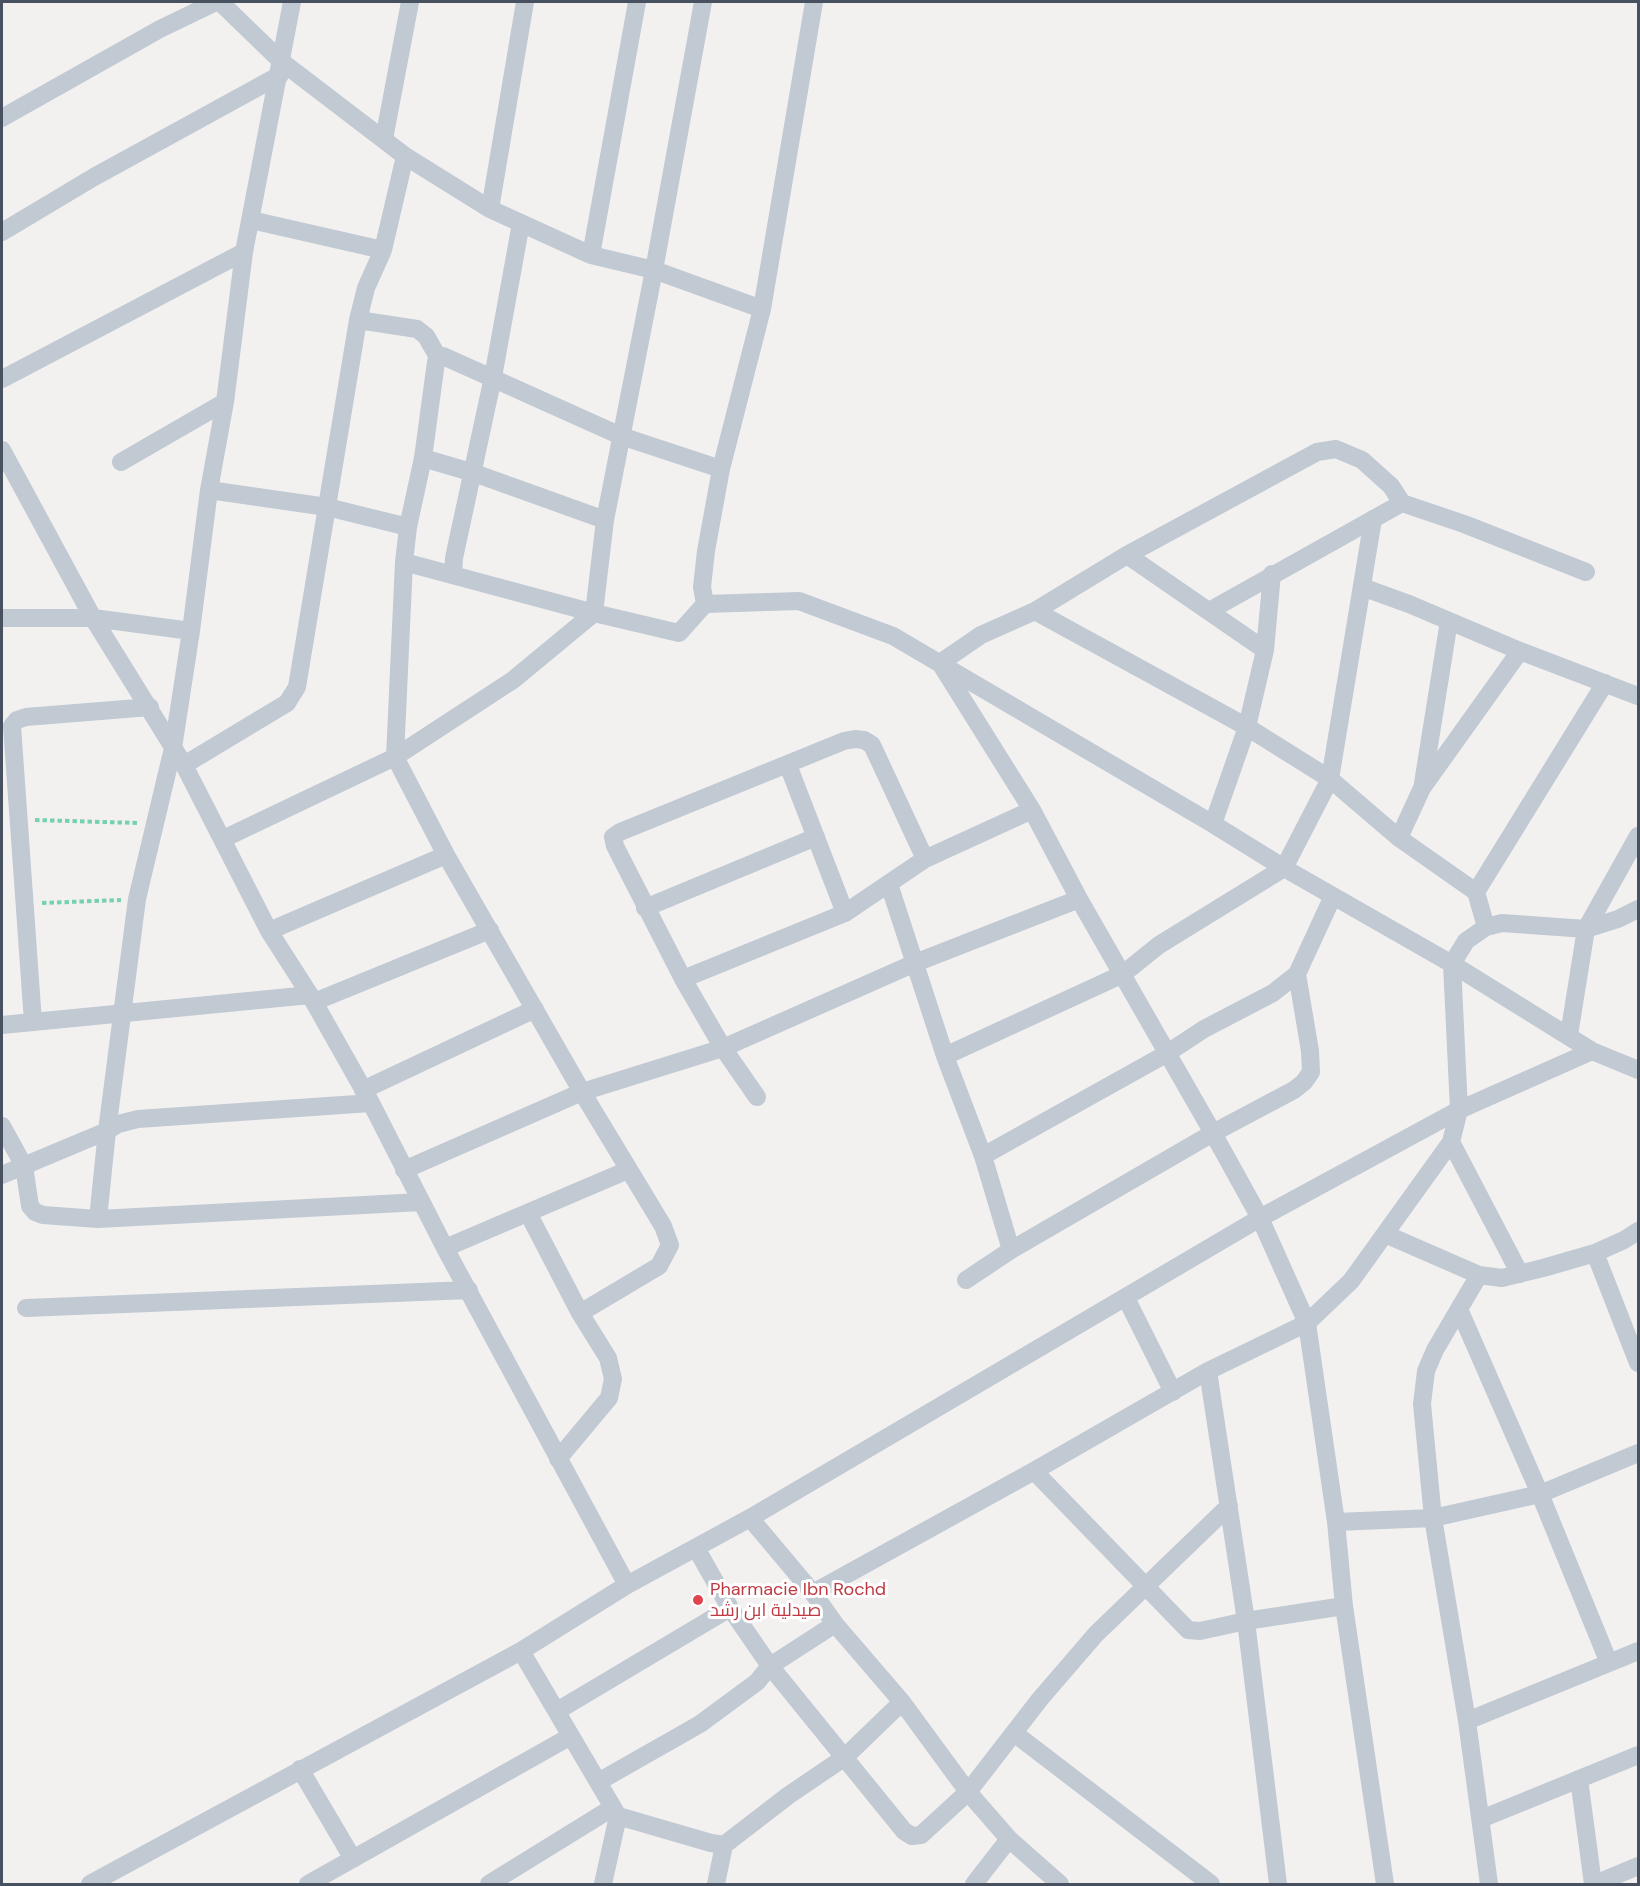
<!DOCTYPE html>
<meta charset="utf-8">
<style>
body{margin:0}
#map{position:relative;width:1640px;height:1886px;overflow:hidden;background:#f3f1f0;font-family:"DM Sans",sans-serif}
canvas{display:block}
.frame{position:absolute;inset:0;border:3px solid #48515f;pointer-events:none}
</style>
<div id="map">
<canvas width="1640" height="1886"></canvas>
<div class="frame"></div>
</div>
<script>
const context = document.querySelector('canvas').getContext('2d');
context.lineJoin = 'round';
const shape = rows => new Path2D(rows.map(r => 'M' + r).join(''));
function stroke(path, color, width, dash) { context.strokeStyle = color; context.lineWidth = width; context.lineCap = dash ? 'butt' : 'round'; context.setLineDash(dash || []); context.stroke(path); }
function drawText(font, color, halo, rows, align = 'center') {
  context.font = font + ' "DM Sans",Cairo,sans-serif'; context.lineWidth = 6; context.setLineDash([]); context.textBaseline = 'middle'; context.strokeStyle = halo; context.fillStyle = color; for (const [text, x, y, turn = 0] of rows) {
    context.save(); context.translate(x, y); context.rotate((+turn || 0) * Math.PI / 180); context.textAlign = isNaN(turn) ? turn : align; if (halo) context.strokeText(text, 0, 0); context.fillText(text, 0, 0); context.restore();
  }
}
const path = shape([
 [35,820,138,823],
 [42,903,121,900]
]);
const street = shape([
 [220,2,282,62,405,156,490,209,591,255,654,270,762,309],
 [2,118,160,29,216,2],
 [384,139,410,2],
 [490,209,525,2],
 [251,220,383,250],
 [2,232,94,177,280,75],
 [591,255,637,2],
 [358,320,417,329,426,336,438,357],
 [2,379,244,252],
 [2,450,93,618,184,765,269,931,310,995,371,1103,445,1248,627,1585],
 [423,458,474,473,605,520],
 [121,462,225,402],
 [209,490,327,507,408,527,423,458,436,362,438,357,443,356,621,436,721,469],
 [408,527,404,562,395,757,446,855,582,1092,663,1226,670,1245,659,1266,580,1313],
 [1127,555,1265,650,1247,727,1213,824],
 [404,562,594,613,679,633,705,604,799,601,893,636,1213,824,1284,868,1452,964,1466,941,1486,927,1502,923,1586,929,1618,919,1638,909],
 [453,574,454,558,493,377,521,223],
 [1362,587,1409,604,1520,651,1638,696],
 [705,604,702,587,706,551,721,469,762,309,814,2],
 [1035,611,1247,727,1330,779,1399,838,1476,892],
 [1209,611,1402,503,1464,524,1586,572],
 [2,618,93,618,191,631],
 [1265,650,1272,574],
 [184,765,287,703,297,687,358,320,366,288,383,250,405,156],
 [788,765,845,913],
 [1423,783,1449,621],
 [1399,838,1422,788,1520,651],
 [223,839,395,757,513,680,594,613,605,520,654,270,703,2],
 [889,884,945,1056,983,1156],
 [645,908,816,837],
 [1486,927,1476,892,1605,683],
 [269,931,446,855],
 [683,979,845,913,925,859,1032,810],
 [314,1002,490,930],
 [33,1022,12,726,17,720,26,717,150,707],
 [2,1025,310,995],
 [1569,1035,1586,929,1638,836],
 [945,1056,1123,974,1159,945,1284,868,1330,779,1373,519],
 [363,1090,535,1009],
 [757,1097,723,1048,683,979,615,846,613,837,620,832,844,741,855,739,864,740,872,745,925,859],
 [2,1126,24,1166,30,1206,35,1212,43,1215,98,1219,421,1202],
 [1451,1142,1520,1274],
 [404,1170,582,1092,723,1048,915,963,1079,899],
 [2,1175,107,1131,118,1124,138,1119,371,1103],
 [528,1213,580,1313,608,1358,613,1379,609,1398,558,1459],
 [98,1219,107,1131,137,899,173,748,191,631,209,490,225,402,244,252,292,2],
 [1385,1234,1479,1275,1502,1278,1543,1268,1595,1253,1624,1240,1638,1231],
 [445,1248,628,1170],
 [1011,1250,983,1156,1166,1054,1204,1029,1273,993,1297,974,1333,896],
 [1595,1253,1638,1363],
 [1479,1275,1459,1309,1540,1494,1609,1663],
 [966,1280,1011,1250,1213,1133,1294,1090,1304,1082,1311,1072,1310,1051,1297,974],
 [1126,1298,1173,1392],
 [26,1308,469,1290],
 [1459,1309,1435,1350,1426,1371,1422,1404,1433,1518,1467,1721,1489,1884],
 [1208,1371,1246,1621,1278,1884],
 [1034,1471,1188,1630,1200,1631,1246,1621,1344,1606],
 [750,1518,813,1593,835,1624,902,1702,968,1792,1009,1839,1060,1884],
 [1336,1522,1433,1518,1540,1494,1638,1453],
 [696,1548,730,1608,770,1666,904,1831,912,1836,921,1835,968,1792,1040,1699,1096,1634,1229,1506],
 [813,1593,1034,1471,1208,1371,1307,1323,1351,1281,1451,1142,1459,1110,1452,964,1592,1051,1638,1070],
 [521,1651,618,1816,603,1884],
 [557,1711,730,1608],
 [1467,1721,1638,1651],
 [1014,1733,1211,1884],
 [300,1769,353,1859],
 [1579,1779,1593,1884],
 [598,1782,700,1724,757,1682,770,1666,835,1624],
 [618,1816,711,1843,724,1845,789,1795,845,1757,902,1702],
 [1481,1819,1638,1755],
 [90,1884,521,1651,627,1585,750,1518,1260,1218,1459,1110,1592,1051],
 [308,1884,571,1736],
 [489,1884,612,1808],
 [716,1884,724,1845],
 [974,1884,1009,1839],
 [1385,1884,1344,1606,1336,1522,1307,1323,1260,1218,1213,1133,1079,899,1032,810,940,663,981,635,1035,611,1127,555,1317,452,1336,449,1362,460,1391,486,1402,503],
 [1595,1884,1638,1866]
]);
const markers = [
 [698,1600,6,"#e0444e"]
];
const healthNames = [
 ["Pharmacie Ibn Rochd",710,1590],
 ["صيدلية ابن رشد",710,1611]
];
stroke(path, '#75d1b0', 4, [4.5, 3]);
stroke(street, '#c1c9d3', 18);
for (const [x, y, r, color] of markers) { const dot = new Path2D(); dot.arc(x, y, r, 0, 2 * Math.PI); context.fillStyle = color; context.fill(dot); stroke(dot, '#fff', 2); }
drawText('18px', '#be3a42', '#fff', healthNames, 'left');
</script>
